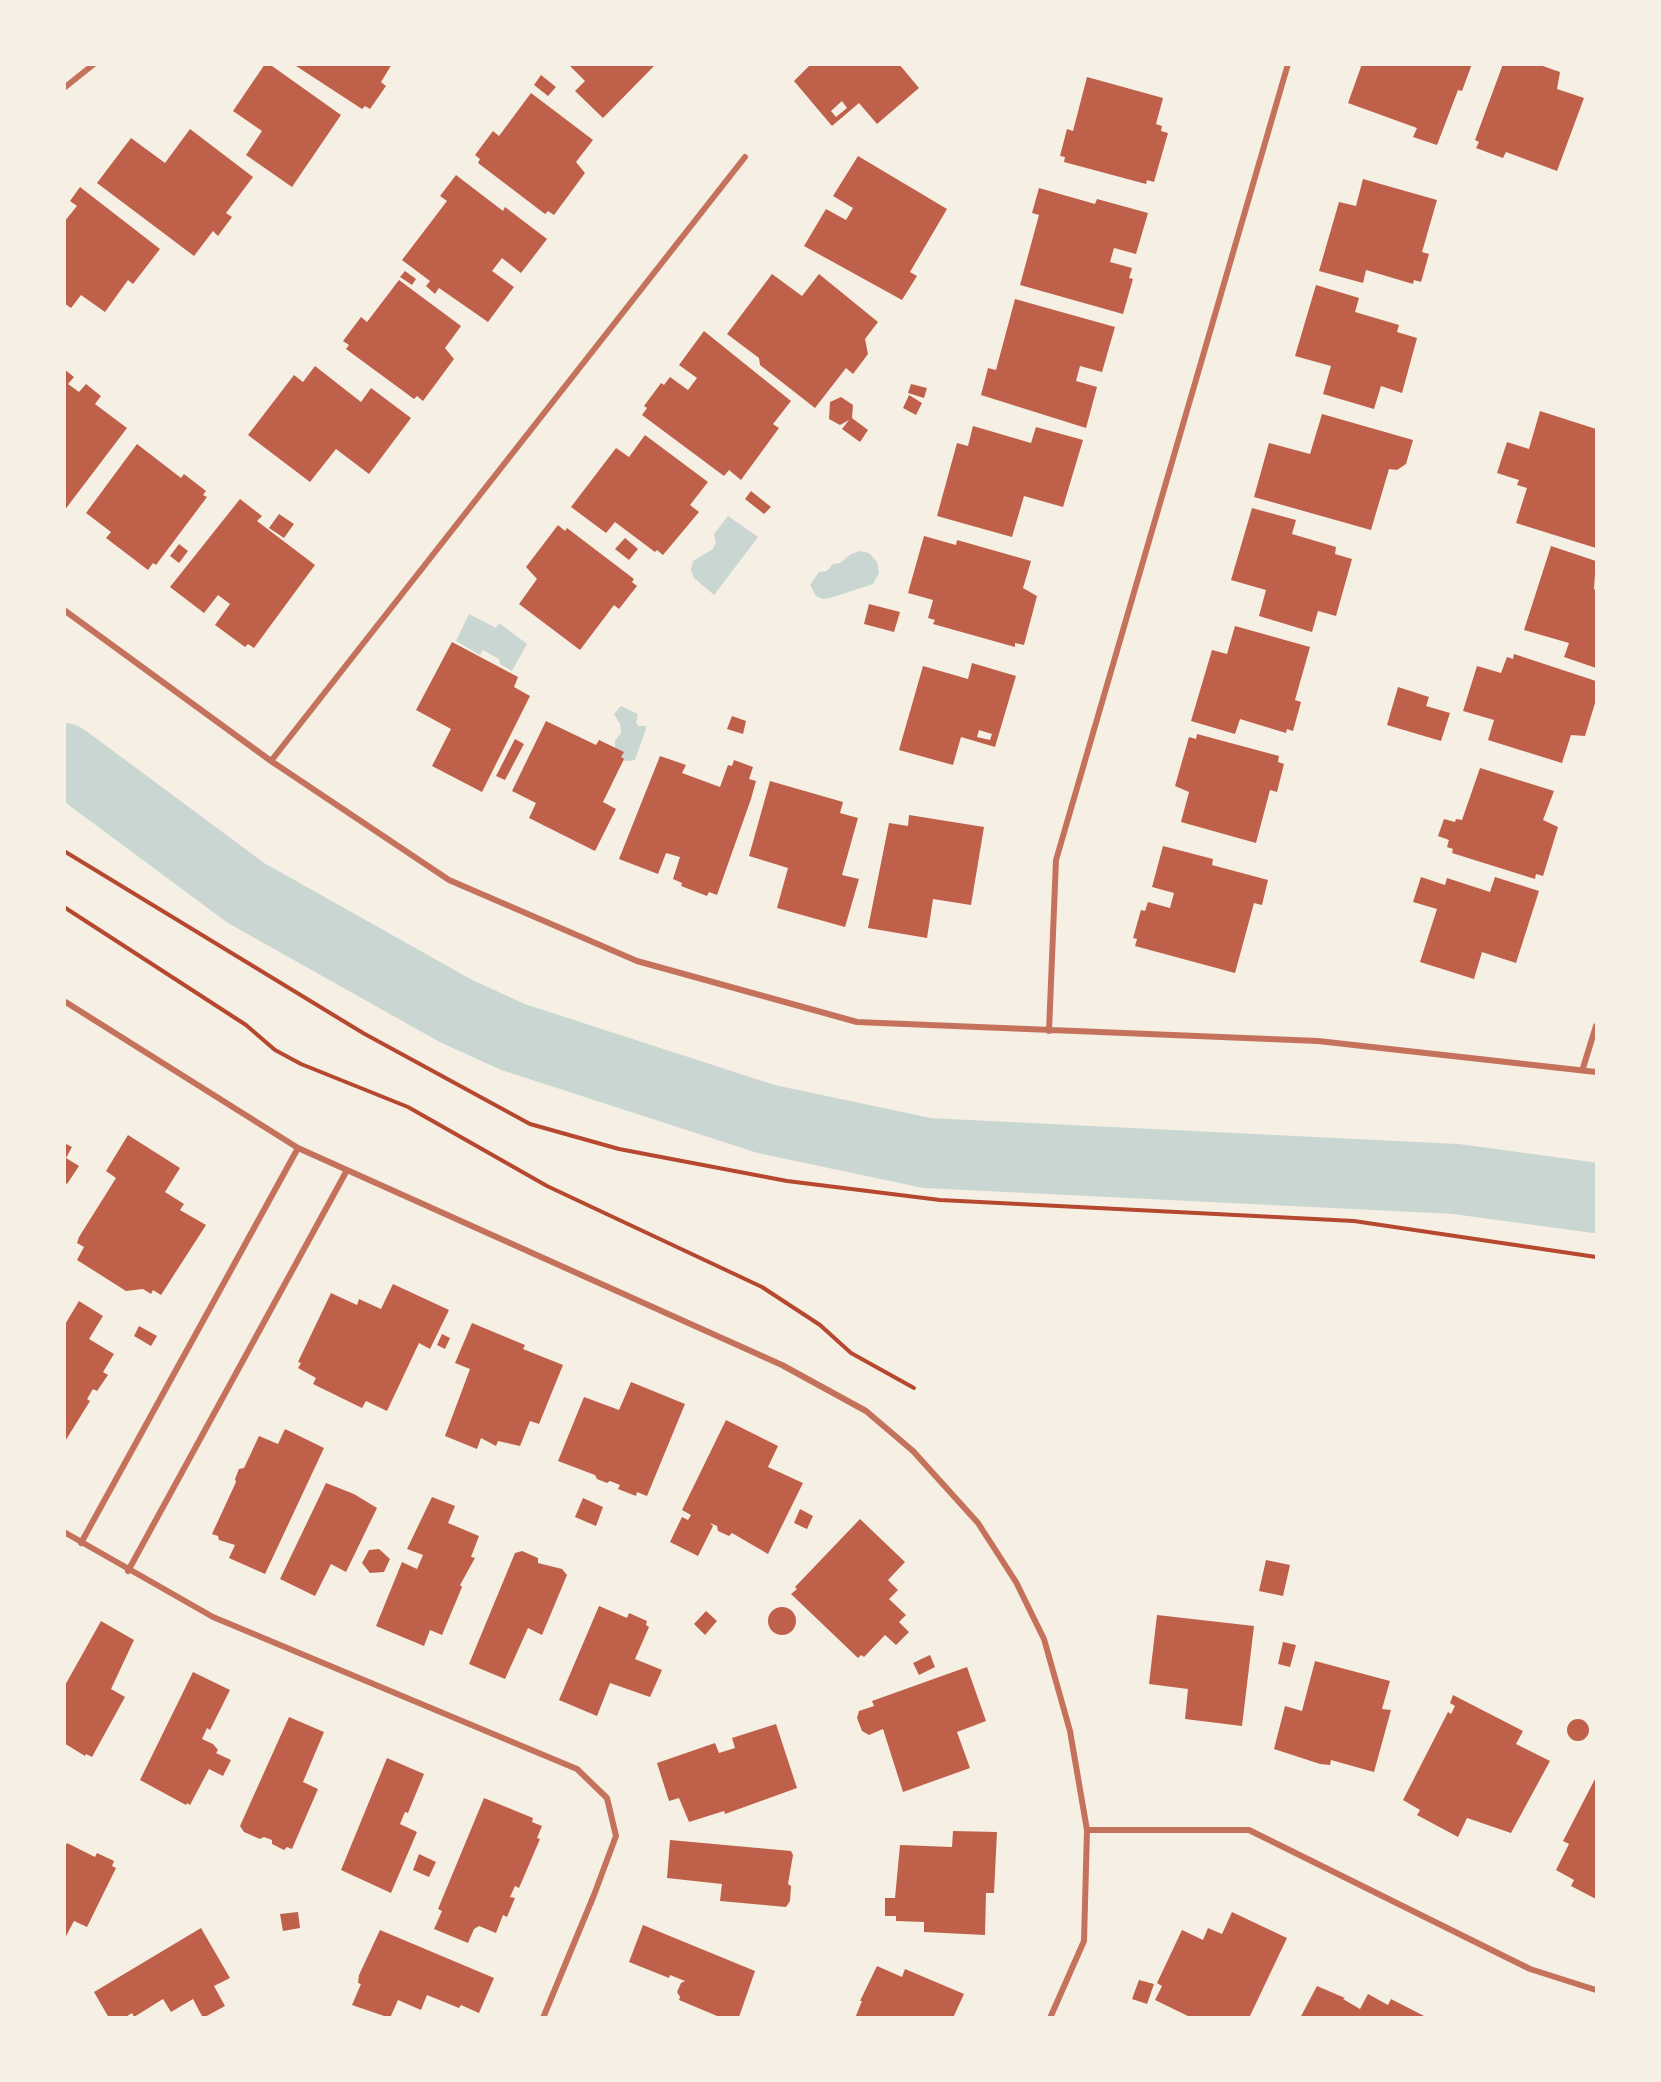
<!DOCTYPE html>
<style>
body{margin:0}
#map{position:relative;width:1661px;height:2082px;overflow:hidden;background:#f6efe4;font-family:Inter,sans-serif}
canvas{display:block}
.frame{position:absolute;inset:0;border:66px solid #f6efe4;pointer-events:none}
</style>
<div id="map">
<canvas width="1661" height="2082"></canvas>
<div class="frame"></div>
</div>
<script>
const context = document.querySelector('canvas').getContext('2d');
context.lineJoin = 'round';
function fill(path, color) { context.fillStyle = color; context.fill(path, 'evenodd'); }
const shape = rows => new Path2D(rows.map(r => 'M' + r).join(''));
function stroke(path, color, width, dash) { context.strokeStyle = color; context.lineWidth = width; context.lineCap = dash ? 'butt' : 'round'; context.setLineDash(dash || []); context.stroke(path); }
const water = shape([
 [728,516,758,537,714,595,694,578,691,570,693,561,713,549,716,542,714,534],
 [860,551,869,553,877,562,879,573,873,584,830,598,823,599,816,596,810,585,819,572,827,571,833,564,840,563,851,554],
 [469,614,496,628,499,623,527,644,512,671,500,664,499,659,483,650,480,655,456,641],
 [621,706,638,714,636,723,639,726,646,726,646,729,635,760,629,761,619,760,615,751,615,741,621,733,620,724,614,714]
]);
const river = shape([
 [64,758,246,893,456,1011,513,1037,766,1119,927,1153,1456,1179,1596,1198]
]);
const building = shape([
 [265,64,272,66,341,115,292,187,246,155,262,131,233,111],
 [293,64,392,64,381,82,386,86,370,109,365,106,362,109],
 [568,64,653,64,654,66,603,118,575,91,585,81],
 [811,64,899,64,919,88,877,124,859,103,832,126,794,81],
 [842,101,847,108,836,117,831,111],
 [1362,64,1472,64,1462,91,1458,90,1437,145,1413,137,1417,128,1348,103],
 [1503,64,1537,64,1560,72,1557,89,1584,98,1557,171,1506,152,1503,158,1476,148,1479,142,1475,140],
 [541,75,556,87,548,96,534,85],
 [1087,77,1163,98,1156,124,1162,126,1161,131,1168,133,1154,182,1147,180,1146,184,1064,162,1065,157,1060,156,1067,129,1073,131],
 [531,93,593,140,576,162,585,173,554,215,548,211,545,214,478,163,480,159,475,155,493,131,499,136],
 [190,129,253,177,226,213,232,217,218,236,213,231,194,256,97,183,131,138,165,163],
 [858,156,947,209,910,272,917,276,902,300,804,246,826,209,846,220,853,208,833,196],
 [456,175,503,211,505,207,547,239,521,273,502,258,492,271,514,287,488,322,439,288,435,294,426,286,430,281,402,260,447,201,440,196],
 [1363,179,1437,200,1422,252,1429,254,1421,282,1414,280,1413,284,1366,270,1363,283,1319,271,1339,202,1356,206],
 [80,187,160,249,133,284,128,280,105,312,81,295,71,308,64,303,64,222,77,206,70,201],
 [1039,188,1095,204,1097,199,1148,213,1136,254,1114,248,1110,262,1132,268,1129,278,1133,279,1123,314,1020,285,1039,215,1032,213],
 [405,271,416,279,412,285,400,277],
 [772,274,802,296,819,274,878,322,865,339,868,354,853,374,846,368,815,408,760,365,759,358,727,334],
 [399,280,461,326,445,348,454,359,423,401,417,396,414,399,346,349,349,345,343,341,361,317,367,322],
 [1316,285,1359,298,1355,312,1399,325,1397,332,1417,338,1402,393,1381,386,1374,409,1323,394,1331,366,1295,356],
 [1015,299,1115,327,1102,372,1080,366,1076,381,1097,387,1086,428,981,395,988,368,996,370],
 [704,331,791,401,773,424,779,428,741,480,729,470,724,476,642,415,647,408,644,406,661,383,664,385,670,377,688,390,697,378,679,365],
 [315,366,361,402,371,388,411,418,369,474,336,449,310,482,248,435,294,375,303,382],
 [64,369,74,377,68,384,79,392,86,384,101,396,95,404,127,428,64,511],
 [911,384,927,388,924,398,908,393],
 [909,395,922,403,916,415,903,408],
 [841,397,853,405,852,418,868,430,860,442,842,429,849,420,840,425,829,419,830,402],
 [1540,411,1596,429,1596,548,1516,523,1527,488,1517,485,1519,480,1497,473,1507,442,1529,449],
 [1322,414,1413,440,1406,464,1397,470,1389,469,1371,530,1254,497,1269,443,1310,454],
 [973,426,1031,443,1036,427,1083,440,1063,507,1024,496,1012,537,937,516,957,443,968,446],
 [645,435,708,482,690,505,699,512,663,555,657,550,655,552,615,522,606,533,571,507,616,448,629,457],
 [137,444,181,478,184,474,206,491,203,495,207,497,156,565,153,563,148,570,106,538,111,532,86,513],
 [751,491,771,507,764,514,745,499],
 [240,499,262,516,257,521,315,565,254,648,248,644,245,647,215,625,230,604,218,595,204,613,170,587],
 [1252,508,1296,520,1292,534,1336,547,1335,554,1352,559,1336,616,1318,611,1312,632,1259,616,1266,590,1231,580],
 [279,514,294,524,284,538,269,528],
 [558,525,565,531,567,528,634,579,632,582,637,586,619,609,614,605,580,650,519,604,537,579,526,567],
 [924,536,956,545,957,540,1031,561,1023,588,1037,596,1024,645,1015,643,1015,647,933,624,935,620,928,618,933,600,908,593],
 [625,538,638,549,629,560,615,549],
 [179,544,188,551,179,563,170,556],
 [1551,546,1596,561,1594,589,1596,590,1596,668,1564,657,1569,643,1524,630],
 [869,604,900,612,894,632,864,624],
 [1235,626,1310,647,1295,700,1301,702,1293,731,1287,729,1286,733,1240,719,1235,734,1191,721,1212,650,1227,654],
 [452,642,518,677,514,687,530,696,482,792,432,766,451,729,416,710],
 [1514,654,1596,681,1596,700,1585,736,1571,735,1562,763,1488,740,1494,720,1463,711,1477,666,1501,673,1507,657,1513,659],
 [972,663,1016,676,995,747,961,737,953,765,899,750,923,666,968,679],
 [979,730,992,734,990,740,977,737],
 [1398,687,1429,697,1426,706,1450,713,1441,741,1387,725],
 [732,716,746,721,743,734,727,729],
 [546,721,596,745,599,740,624,752,621,757,624,759,603,802,616,809,595,851,529,818,536,803,512,791],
 [1197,734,1279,756,1278,762,1284,764,1277,792,1270,790,1256,843,1181,822,1189,792,1175,786,1189,737,1196,739],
 [515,739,524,744,505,780,496,776],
 [660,756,686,765,682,773,720,787,728,765,732,766,734,760,753,767,749,779,756,781,751,799,717,895,709,892,707,896,681,886,682,883,673,879,680,857,666,853,658,874,619,859],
 [1480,768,1554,791,1543,820,1558,827,1543,876,1536,874,1535,879,1452,853,1453,849,1447,847,1449,840,1438,836,1444,819,1455,822,1456,819,1462,820],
 [770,781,843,802,840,813,858,818,842,875,859,879,845,927,777,908,788,868,749,856],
 [909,815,984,827,971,905,933,899,927,938,868,928,889,823,908,826],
 [1163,846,1213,859,1212,865,1268,880,1262,905,1254,903,1235,973,1135,946,1137,939,1133,938,1141,910,1145,911,1148,902,1170,908,1174,893,1152,887],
 [1421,877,1445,885,1447,878,1490,892,1495,877,1539,891,1516,963,1482,952,1474,979,1420,962,1437,909,1413,902],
 [128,1135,180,1168,165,1192,184,1204,180,1210,206,1225,161,1295,153,1290,151,1294,143,1289,126,1291,77,1260,84,1247,77,1243,79,1237,116,1178,106,1171],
 [64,1143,72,1147,66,1158,79,1166,67,1184,64,1182],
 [393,1284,449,1310,430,1349,419,1343,387,1411,366,1401,362,1408,313,1384,316,1378,298,1368,301,1363,298,1362,331,1293,357,1305,359,1299,381,1309],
 [79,1301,103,1316,89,1339,114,1354,103,1372,108,1375,97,1391,93,1389,87,1399,90,1401,64,1443,64,1326],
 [472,1323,525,1345,523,1349,563,1365,539,1424,530,1421,520,1446,498,1441,496,1446,481,1438,477,1449,445,1436,470,1369,455,1363],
 [139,1326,157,1336,151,1346,134,1336],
 [442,1334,450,1338,445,1349,437,1345],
 [631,1382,685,1404,647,1496,637,1492,636,1496,618,1489,620,1485,610,1481,607,1483,597,1479,595,1475,558,1461,584,1397,619,1410],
 [726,1420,778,1446,768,1467,803,1483,768,1554,732,1533,729,1536,718,1531,717,1526,710,1523,713,1526,698,1556,670,1542,682,1517,688,1520,691,1515,682,1510],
 [285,1429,324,1448,265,1574,229,1558,235,1545,219,1540,218,1536,212,1534,236,1482,235,1479,239,1469,244,1468,259,1436,278,1444],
 [326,1483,354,1494,377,1508,346,1572,331,1564,315,1596,280,1579],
 [432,1497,455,1506,448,1523,479,1536,471,1557,475,1558,460,1585,462,1587,442,1635,430,1630,424,1646,376,1626,402,1562,417,1569,423,1555,407,1549],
 [583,1498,603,1507,596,1526,575,1517],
 [800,1509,813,1516,807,1529,794,1523],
 [860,1519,905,1562,888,1580,898,1590,889,1599,906,1615,899,1622,909,1632,896,1645,885,1635,864,1657,861,1655,858,1658,791,1594,797,1589,795,1587],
 [379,1549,390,1559,384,1572,370,1573,362,1563,369,1550],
 [522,1551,538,1558,538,1563,562,1569,567,1575,542,1635,528,1628,505,1679,469,1664,515,1553],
 [1266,1560,1290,1565,1283,1596,1259,1591],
 [599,1606,627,1618,629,1613,647,1621,646,1625,649,1627,635,1659,662,1670,650,1697,610,1683,597,1716,559,1700],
 '768 1621a14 14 0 1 1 28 0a14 14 0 1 1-28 0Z',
 [706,1611,717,1621,705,1635,694,1624],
 [1157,1615,1254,1626,1242,1726,1185,1719,1188,1689,1149,1684],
 [101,1621,134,1640,111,1689,125,1697,92,1757,86,1754,85,1756,64,1743,64,1687],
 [1283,1642,1296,1645,1290,1667,1278,1664],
 [930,1655,935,1667,919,1675,913,1663],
 [1315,1661,1390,1681,1382,1709,1391,1710,1374,1772,1331,1760,1330,1765,1320,1764,1274,1749,1285,1706,1302,1711],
 [967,1667,986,1721,957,1732,970,1768,903,1792,883,1729,869,1735,862,1731,857,1718,859,1711,874,1706,872,1701],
 [193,1672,230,1690,210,1730,207,1728,202,1739,213,1744,218,1750,216,1753,231,1760,223,1776,209,1769,190,1805,187,1803,186,1805,140,1780],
 [1453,1695,1523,1731,1516,1744,1550,1761,1511,1833,1467,1818,1458,1837,1417,1815,1420,1810,1403,1800,1448,1712,1451,1714,1455,1706,1450,1703],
 [289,1717,324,1732,303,1782,318,1789,292,1849,287,1847,284,1850,272,1844,272,1840,264,1837,260,1839,244,1832,240,1826],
 '1567 1730a11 11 0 1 1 22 0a11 11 0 1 1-22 0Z',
 [776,1724,797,1788,725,1814,724,1811,689,1822,679,1798,669,1801,657,1763,715,1743,719,1753,735,1748,732,1738],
 [387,1758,424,1774,408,1813,405,1812,400,1824,417,1832,391,1893,341,1870],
 [1596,1777,1596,1899,1571,1886,1574,1880,1556,1870,1569,1844,1563,1841],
 [484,1798,533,1818,532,1822,542,1826,537,1838,540,1839,519,1888,515,1886,510,1897,515,1898,507,1917,503,1915,496,1933,479,1926,474,1929,468,1943,434,1929,442,1911,438,1909],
 [953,1831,997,1832,994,1893,986,1893,985,1935,924,1932,924,1922,896,1921,896,1916,885,1916,885,1898,895,1898,900,1845,952,1847],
 [670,1840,791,1851,793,1855,788,1884,791,1886,790,1901,786,1907,720,1901,722,1884,667,1878],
 [67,1843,95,1857,97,1853,114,1861,112,1866,116,1868,87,1927,74,1921,64,1940,64,1849],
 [419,1854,436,1862,429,1877,413,1870],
 [298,1912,300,1928,283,1931,280,1914],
 [1232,1912,1287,1938,1249,2018,1192,2018,1155,2000,1162,1986,1157,1983,1182,1930,1203,1940,1208,1928,1222,1934],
 [643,1925,755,1971,739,2017,722,2018,679,2000,680,1997,677,1992,681,1983,685,1981,670,1975,669,1978,629,1962],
 [201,1928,230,1978,214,1986,225,2006,203,2018,193,1999,171,2012,163,1999,134,2017,132,2013,124,2018,109,2018,94,1992],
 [380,1930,494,1978,479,2013,461,2005,459,2008,427,1995,421,2010,398,2000,390,2018,352,2005,361,1984,358,1983,359,1975],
 [877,1966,902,1977,905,1969,964,1994,953,2018,855,2018,862,2001,860,2001],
 [1139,1980,1154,1984,1147,2004,1132,1999],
 [1317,1986,1345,1998,1343,1999,1360,2009,1368,1994,1388,2005,1391,1999,1428,2018,1300,2018]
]);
const path = shape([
 [64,851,363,1033,530,1124,619,1149,787,1181,940,1200,1354,1221,1596,1257],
 [64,907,246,1025,275,1050,301,1064,408,1107,547,1186,762,1287,820,1325,851,1353,914,1388]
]);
const minor = shape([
 [64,88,94,64],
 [64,610,271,761,449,880,637,961,857,1022,1318,1041,1596,1072],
 [271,761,745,157],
 [64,1001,298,1148,782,1365,866,1411,913,1451,978,1523,1016,1582,1044,1639,1070,1731,1087,1830,1084,1941,1050,2018],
 [1049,1031,1056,860,1288,64],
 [1583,1068,1596,1026],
 [64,1532,213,1617,577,1769,607,1798,616,1836,594,1895,543,2018],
 [81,1543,298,1148],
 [128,1571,346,1172],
 [1087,1830,1249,1830,1530,1969,1596,1990]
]);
fill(water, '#c9d6d2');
stroke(river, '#c9d6d2', 70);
fill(building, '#bf614a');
stroke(path, '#b5482f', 4);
stroke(minor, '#c5725c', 6);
</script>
